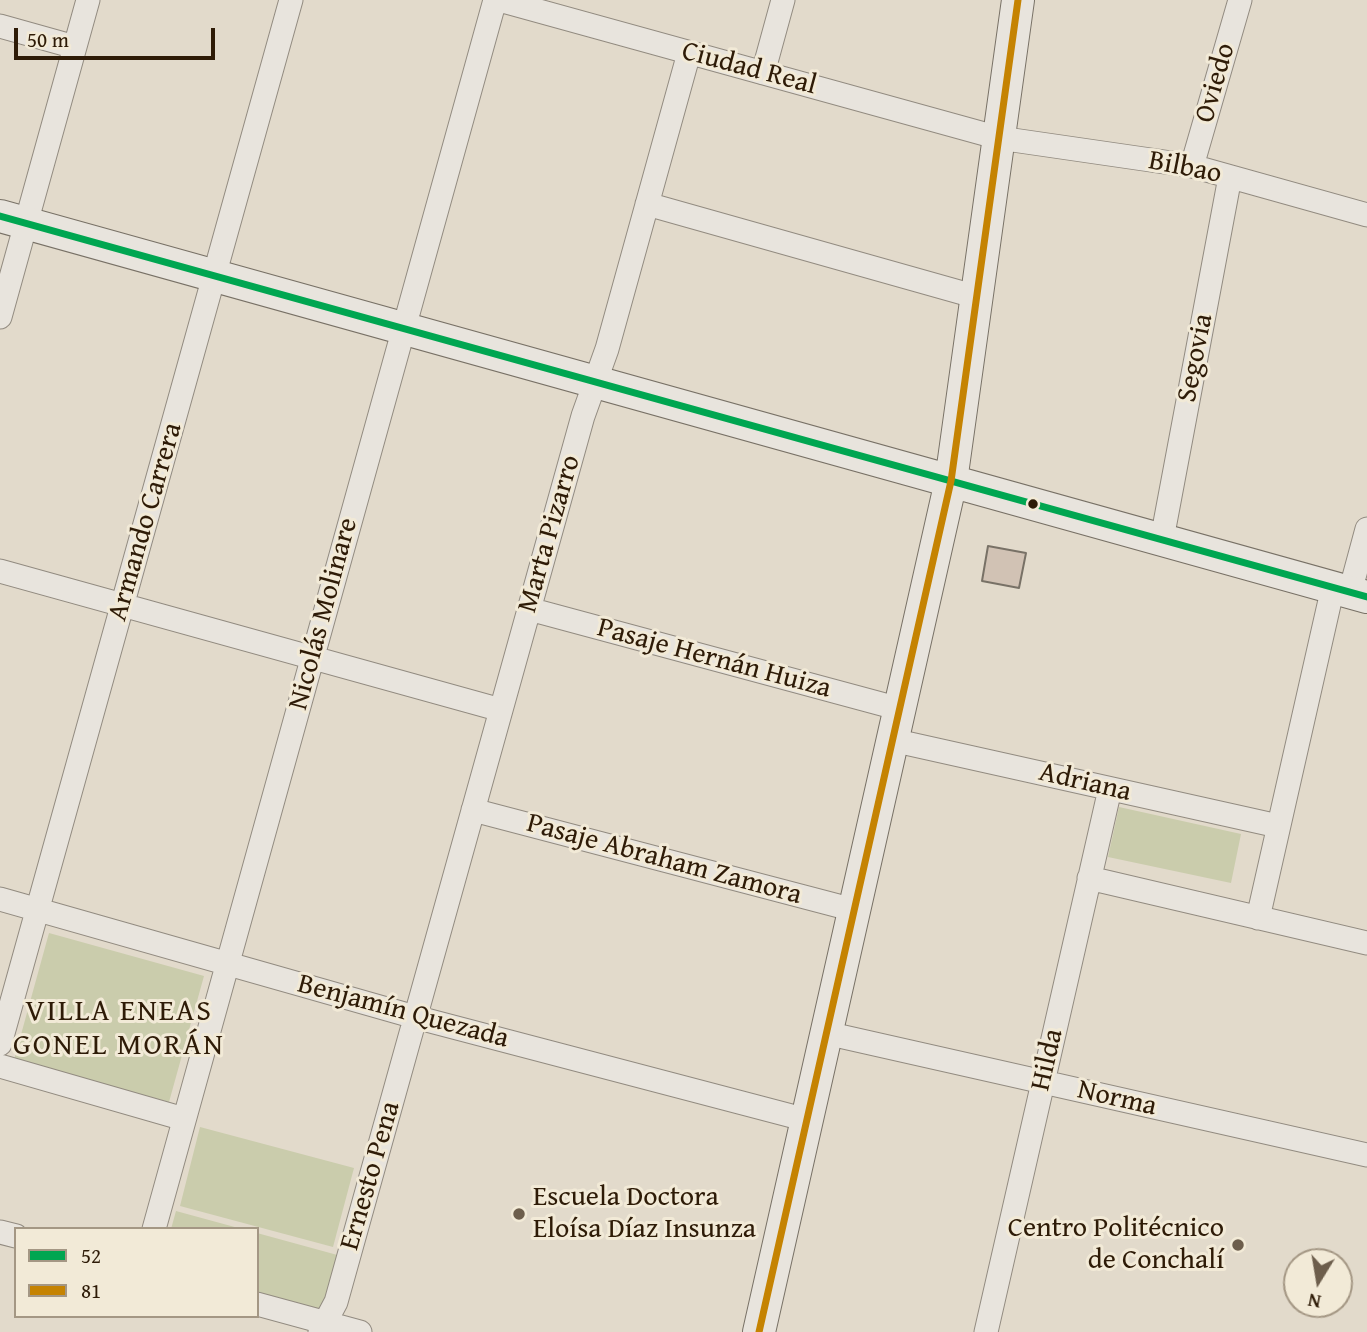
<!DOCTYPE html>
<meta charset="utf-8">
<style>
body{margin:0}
#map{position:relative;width:1367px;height:1332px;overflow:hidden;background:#e2dacb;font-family:"Gentium Book Plus",serif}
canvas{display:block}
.legend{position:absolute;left:14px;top:1227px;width:245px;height:91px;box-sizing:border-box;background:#f2ead7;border:2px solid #a49784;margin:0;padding:9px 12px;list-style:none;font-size:21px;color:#2e1b07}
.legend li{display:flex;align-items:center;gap:14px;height:35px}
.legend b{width:35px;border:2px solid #a49784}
.north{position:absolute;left:1283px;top:1248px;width:70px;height:70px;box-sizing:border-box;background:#f2ead7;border:2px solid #a49784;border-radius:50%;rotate:191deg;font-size:19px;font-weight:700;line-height:28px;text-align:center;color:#2e1b07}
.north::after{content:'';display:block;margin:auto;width:24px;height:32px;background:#6d5e4c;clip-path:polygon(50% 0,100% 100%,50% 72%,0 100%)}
.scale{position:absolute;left:14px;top:28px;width:201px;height:32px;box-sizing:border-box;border:4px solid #2e1b07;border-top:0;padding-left:9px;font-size:21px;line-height:24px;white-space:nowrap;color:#2e1b07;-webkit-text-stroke:5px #f2ead7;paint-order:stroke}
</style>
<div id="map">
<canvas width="1367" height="1332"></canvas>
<ul class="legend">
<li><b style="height:9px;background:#00a651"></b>52</li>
<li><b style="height:9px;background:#c58302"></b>81</li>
</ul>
<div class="north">N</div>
<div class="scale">50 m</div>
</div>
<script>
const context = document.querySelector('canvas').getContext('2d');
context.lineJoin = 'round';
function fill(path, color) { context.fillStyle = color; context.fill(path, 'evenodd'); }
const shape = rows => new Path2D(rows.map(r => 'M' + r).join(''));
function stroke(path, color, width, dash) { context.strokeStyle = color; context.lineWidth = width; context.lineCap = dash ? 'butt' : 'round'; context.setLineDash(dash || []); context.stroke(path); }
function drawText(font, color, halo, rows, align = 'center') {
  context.font = font + ' "Gentium Book Plus",serif'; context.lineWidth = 6; context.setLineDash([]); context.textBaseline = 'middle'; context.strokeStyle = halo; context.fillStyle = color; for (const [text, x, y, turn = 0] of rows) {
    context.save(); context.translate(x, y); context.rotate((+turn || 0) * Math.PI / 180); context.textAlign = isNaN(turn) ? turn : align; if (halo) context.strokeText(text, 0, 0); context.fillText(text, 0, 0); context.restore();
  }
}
const green = shape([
 [1119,807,1241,834,1231,883,1108,857],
 [49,933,204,976,169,1102,14,1060],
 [200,1127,354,1168,333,1247,180,1206],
 [176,1211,242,1229,171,1229],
 [257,1233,341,1256,325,1313,257,1294]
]);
const building = shape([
 [988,546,1026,553,1019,588,982,581,988,546]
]);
const street = shape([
 [499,0,999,138,1192,166,1367,215],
 [0,26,75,47],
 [763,73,783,0],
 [1192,166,1240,0],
 [647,204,977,297],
 [0,317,88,0],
 [1162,539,1230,177],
 [0,571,501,710],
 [1350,592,1367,529],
 [529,609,900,709],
 [892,740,1278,826],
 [473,810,854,910],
 [1089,878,1367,943],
 [0,899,415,1017,807,1120],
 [1258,918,1333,587],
 [826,1033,1367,1155],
 [0,1044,291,0],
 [0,1066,184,1119],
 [154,1229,495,0],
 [0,1232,16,1236],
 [257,1304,360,1332],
 [320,1332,336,1302,583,416,607,349,689,53],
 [986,1332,1110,789]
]);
const secondary = shape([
 [0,216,1367,597],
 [759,1332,951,481,1018,0]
]);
const bus1 = shape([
 [0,216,1367,597]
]);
const bus2 = shape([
 [759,1332,951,481,1018,0]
]);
const markers = [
 [1033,504,6,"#2e1b07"],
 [519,1214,7,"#6d5e4c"],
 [1238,1245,7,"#6d5e4c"]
];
const streetNames = [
 ["Ciudad Real",749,69,15],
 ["Oviedo",1216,83,-74],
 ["Bilbao",1185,168,11],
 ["Segovia",1196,358,-79],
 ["Armando Carrera",146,522,-74],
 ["Marta Pizarro",550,534,-74],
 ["Nicolás Molinare",324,614,-75],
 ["Pasaje Hernán Huiza",714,659,15],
 ["Adriana",1085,783,13],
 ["Pasaje Abraham Zamora",664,860,15],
 ["Benjamín Quezada",403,1012,15],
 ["Hilda",1048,1060,-77],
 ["Norma",1117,1099,13],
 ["Ernesto Pena",371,1176,-74]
];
const poiNames = [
 ["Escuela Doctora",533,1198],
 ["Eloísa Díaz Insunza",533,1230],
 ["Centro Politécnico",1224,1229,"right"],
 ["de Conchalí",1224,1261,"right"]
];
const neighbourhoodNames = [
 ["VILLA ENEAS",119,1012],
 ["GONEL MORÁN",119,1046]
];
fill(green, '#caccac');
fill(building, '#d1c2b4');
stroke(building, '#787166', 2);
stroke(street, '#928b80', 25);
stroke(secondary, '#787166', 34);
stroke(street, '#e8e4dd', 23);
stroke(secondary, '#e8e4dd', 32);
stroke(bus1, '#00a651', 7);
stroke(bus2, '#c58302', 7);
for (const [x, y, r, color] of markers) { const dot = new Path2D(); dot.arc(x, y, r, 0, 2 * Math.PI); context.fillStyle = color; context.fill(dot); stroke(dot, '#f2ead7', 2.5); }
drawText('28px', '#2e1b07', '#f2ead7', streetNames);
drawText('28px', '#2e1b07', '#f2ead7', poiNames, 'left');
context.letterSpacing = '2px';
drawText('30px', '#2e1b07', '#f2ead7', neighbourhoodNames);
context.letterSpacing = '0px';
</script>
